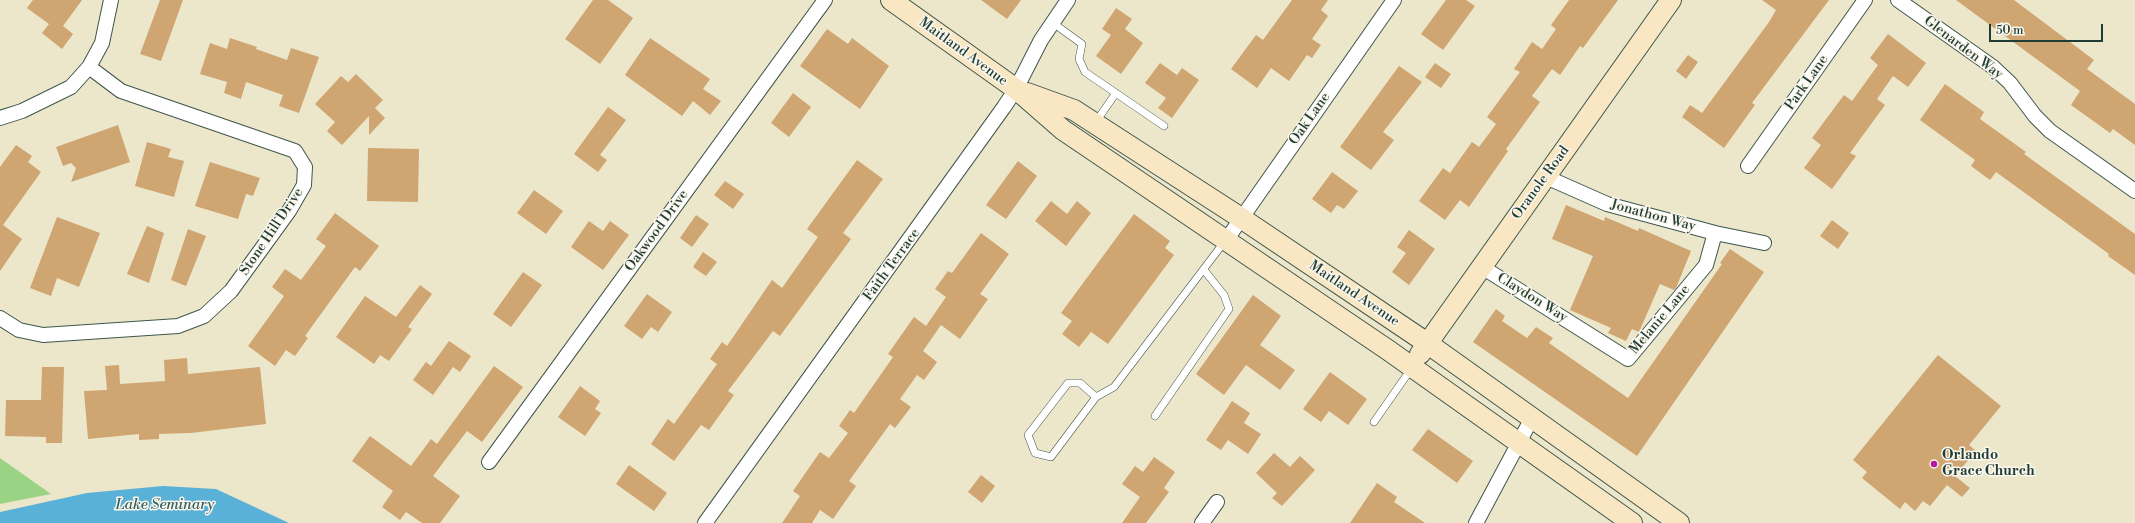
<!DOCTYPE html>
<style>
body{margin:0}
#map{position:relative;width:2135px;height:523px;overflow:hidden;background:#ece7cb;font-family:"Libre Bodoni",serif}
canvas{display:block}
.scale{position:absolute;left:1989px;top:24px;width:114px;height:18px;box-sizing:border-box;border:2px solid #1f3d34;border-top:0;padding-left:5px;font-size:12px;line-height:14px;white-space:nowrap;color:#1f3d34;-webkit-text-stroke:3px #fbf7ec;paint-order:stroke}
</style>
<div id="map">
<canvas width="2135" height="523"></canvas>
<div class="scale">50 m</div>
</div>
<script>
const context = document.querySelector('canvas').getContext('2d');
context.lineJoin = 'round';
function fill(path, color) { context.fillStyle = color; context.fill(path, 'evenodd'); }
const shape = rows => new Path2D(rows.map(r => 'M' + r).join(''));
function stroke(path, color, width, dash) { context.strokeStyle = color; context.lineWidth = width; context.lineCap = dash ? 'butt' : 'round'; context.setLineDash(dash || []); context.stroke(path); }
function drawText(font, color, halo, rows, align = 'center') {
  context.font = font + ' "Libre Bodoni",serif'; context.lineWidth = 3; context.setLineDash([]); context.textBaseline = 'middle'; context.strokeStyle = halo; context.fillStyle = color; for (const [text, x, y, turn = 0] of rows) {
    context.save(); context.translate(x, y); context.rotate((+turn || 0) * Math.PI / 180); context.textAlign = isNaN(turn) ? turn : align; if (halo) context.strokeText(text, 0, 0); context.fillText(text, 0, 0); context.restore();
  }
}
const green = shape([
 [0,458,51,494,0,504]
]);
const water = shape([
 [163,486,216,489,289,523,0,523,0,512,87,493]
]);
const building = shape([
 [33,0,82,0,63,26,73,34,62,49,42,33,49,24,27,8],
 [160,0,183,0,161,61,140,54],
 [593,0,608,0,633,18,600,64,565,39],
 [981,0,1021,0,1007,19],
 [1292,0,1328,0,1321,10,1328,16,1312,39,1321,45,1312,58,1307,55,1289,81,1271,68,1257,88,1231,69,1256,35,1263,40],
 [1446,0,1466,0,1475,6,1443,50,1421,34],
 [1569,0,1618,0,1583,48,1580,46,1560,75,1552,69,1532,96,1540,102,1506,149,1508,151,1469,207,1460,200,1445,220,1419,201,1443,168,1450,173,1472,142,1479,147,1496,124,1487,117,1520,72,1514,69,1532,42,1542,49,1556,29,1551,25],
 [1762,0,1829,0,1752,103,1755,105,1724,148,1682,117,1690,105,1702,113,1769,22,1776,10],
 [1956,0,2014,0,2094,60,2087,69,2135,104,2135,145,2113,129,2110,133,2071,105,2080,91],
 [1116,8,1132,19,1125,29,1143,43,1121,74,1096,56,1111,35,1102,29],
 [827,29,848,44,852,38,889,66,860,109,800,66],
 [1888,34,1926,63,1908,87,1893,76,1877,99,1885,105,1850,153,1856,156,1832,189,1804,168,1821,145,1812,138,1844,95,1852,101,1878,65,1870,58],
 [230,38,257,47,256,49,287,60,291,48,319,57,299,113,279,106,283,95,246,82,241,99,224,93,227,82,200,74,210,43,227,49],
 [650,38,710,79,703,89,721,101,710,115,693,101,682,116,625,75],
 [1688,55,1698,62,1686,79,1676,71],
 [1160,63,1177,75,1182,68,1199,80,1172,118,1158,108,1166,98,1145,83],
 [1435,63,1451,74,1441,88,1425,77],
 [1399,66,1422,82,1383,132,1394,140,1371,170,1340,147],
 [356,74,383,100,375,108,385,118,369,135,369,116,342,145,327,131,335,122,315,104,341,76,348,82],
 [1945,84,1984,112,1980,119,2026,152,2024,154,2135,234,2135,275,2108,256,2109,254,1996,172,1990,180,1971,166,1975,160,1920,120],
 [793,93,811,107,789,137,771,123],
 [608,107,626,120,600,155,607,160,598,172,574,154],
 [118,125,130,162,71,182,76,168,71,163,63,166,56,147],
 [147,142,171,149,168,157,184,161,174,197,135,186],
 [16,145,32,156,28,162,41,172,3,225,22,239,0,271,0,167],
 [368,148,419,149,418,202,367,201],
 [857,160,883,179,843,233,851,239,780,336,773,331,728,391,734,395,709,430,701,425,674,461,651,444,668,419,674,424,717,364,710,359,722,342,727,346,772,280,782,288,818,237,807,229],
 [1018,161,1037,176,1006,219,986,205],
 [210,162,260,178,253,196,246,194,238,219,195,206],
 [1332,172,1358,191,1344,209,1337,205,1331,213,1312,199],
 [725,181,744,194,733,209,714,195],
 [534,190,563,211,546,234,517,213],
 [1051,201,1067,214,1077,201,1091,213,1066,246,1035,221],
 [1566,205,1604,221,1605,217,1638,231,1639,228,1691,251,1676,288,1674,290,1660,284,1639,332,1632,329,1626,341,1608,333,1611,328,1570,310,1593,256,1552,239],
 [335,213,379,246,360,271,355,267,305,336,308,338,295,356,286,350,275,366,248,346,284,296,272,287,285,269,301,280,326,246,316,239],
 [1134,214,1170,241,1165,248,1174,255,1108,344,1091,332,1079,347,1062,334,1072,321,1061,313],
 [696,215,709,224,692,247,680,238],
 [57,217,100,233,79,287,57,278,51,296,30,288],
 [1832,220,1849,233,1838,249,1820,236],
 [589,221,603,231,610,221,629,235,603,270,571,247],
 [147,226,164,233,149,283,127,274],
 [188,229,206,236,186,286,171,280],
 [1409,230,1435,249,1409,285,1392,272,1406,253,1397,247],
 [981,233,1009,254,980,294,988,299,960,339,941,325,923,351,937,362,924,380,917,375,900,399,911,407,895,428,890,424,849,481,856,486,833,519,820,510,812,523,782,523,800,496,793,491,820,452,829,458,848,433,839,426,850,410,854,413,893,357,888,354,914,317,926,326,946,297,935,289,948,271,952,273],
 [1730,249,1764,272,1637,456,1473,342,1496,309,1505,316,1502,321,1527,338,1536,327,1553,338,1549,343,1628,398,1722,264,1720,263],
 [703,252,717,262,706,276,693,267],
 [523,272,542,285,511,327,493,314],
 [420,285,432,294,408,327,412,329,389,361,380,355,374,364,336,337,365,296,396,317],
 [647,294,672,312,658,332,651,327,642,339,624,326],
 [1253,295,1281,316,1260,345,1295,370,1280,390,1246,365,1224,395,1196,374],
 [449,341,471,356,460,372,453,367,433,395,413,380,426,362,431,366],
 [1938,355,2001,406,1969,445,1976,451,1955,476,1970,488,1962,497,1947,485,1930,506,1923,501,1915,511,1905,502,1900,509,1862,478,1867,472,1853,460],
 [187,358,188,374,260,367,266,424,191,433,159,434,159,439,139,440,139,434,88,439,84,391,107,390,105,366,119,365,120,384,165,381,164,360],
 [494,366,523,387,482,442,467,431,433,476,460,496,440,523,422,523,406,512,400,520,382,507,393,491,352,461,370,436,411,466,431,439,437,444],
 [42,367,64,367,62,443,46,443,46,437,5,436,6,400,41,400],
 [1330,372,1367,399,1348,425,1329,411,1321,422,1303,409],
 [580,386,600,401,595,409,601,413,585,436,558,417],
 [1232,401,1250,413,1244,423,1261,434,1248,454,1228,440,1221,450,1206,440],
 [1428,429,1473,461,1457,483,1412,450],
 [1274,453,1290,467,1300,456,1315,470,1282,506,1272,498,1277,493,1256,473],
 [1154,457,1175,472,1164,488,1169,492,1146,523,1122,523,1140,497,1122,484,1135,466,1143,472],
 [629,465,667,493,654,511,616,484],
 [981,475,995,486,982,503,968,492],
 [1377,483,1397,497,1394,502,1425,523,1350,523]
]);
const lane = shape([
 [1053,23,1082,44,1079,59,1085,72,1164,126],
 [1095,123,1116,93],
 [1096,397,1080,383,1068,383,1028,435,1035,453,1051,457,1096,397,1114,387,1225,241],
 [1155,416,1229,309,1224,295,1204,270],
 [1374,422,1411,369]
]);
const street = shape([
 [1898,0,1993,67,2010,83,2035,116,2050,131,2135,191],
 [0,118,22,111,71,87,89,67,102,43,111,0],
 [1748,166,1865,0],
 [1546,177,1607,204,1715,233,1764,243],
 [1227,239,1394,0],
 [1482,267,1628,359,1706,265,1715,233],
 [0,318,19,330,43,335,178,326,204,316,231,291,289,211,304,185,305,167,295,151,121,91,89,67],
 [489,462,825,0],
 [705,523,1004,107,1016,89,1041,40,1068,0],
 [1202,523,1217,502],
 [1476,523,1532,418]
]);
const secondary = shape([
 [891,0,1016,89,1063,130,1388,350,1632,523],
 [1027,93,1074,110,1241,218,1427,343,1679,523],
 [1420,354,1671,0]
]);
const markers = [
 [1934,464,4,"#b5179e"]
];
const streetNames = [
 ["Glenarden Way",1963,48,37],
 ["Maitland Avenue",963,52,36],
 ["Park Lane",1807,83,-55],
 ["Oak Lane",1310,119,-55],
 ["Oranole Road",1541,183,-54],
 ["Jonathon Way",1653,216,15],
 ["Oakwood Drive",657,231,-54],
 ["Stone Hill Drive",272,232,-56],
 ["Faith Terrace",892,265,-54],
 ["Maitland Avenue",1354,294,34],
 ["Claydon Way",1532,298,32],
 ["Melanie Lane",1660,320,-50]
];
const poiNames = [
 ["Orlando",1942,456],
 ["Grace Church",1942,472]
];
const waterNames = [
 ["Lake Seminary",165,505]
];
fill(green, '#9bd385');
fill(water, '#5ab1d7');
fill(building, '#cfa571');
stroke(lane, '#3e564b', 8);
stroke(street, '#3e564b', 16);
stroke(secondary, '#3e564b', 22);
stroke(lane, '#fff', 7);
stroke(street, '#fff', 14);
stroke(secondary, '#f9e7c3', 20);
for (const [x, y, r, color] of markers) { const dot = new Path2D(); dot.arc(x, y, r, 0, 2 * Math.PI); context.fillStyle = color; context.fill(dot); stroke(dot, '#fbf7ec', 1.5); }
drawText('14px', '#1f3d34', '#fbf7ec', streetNames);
drawText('bold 14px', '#1f3d34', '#fbf7ec', poiNames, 'left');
drawText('italic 15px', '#316065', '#fbf7ec', waterNames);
</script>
